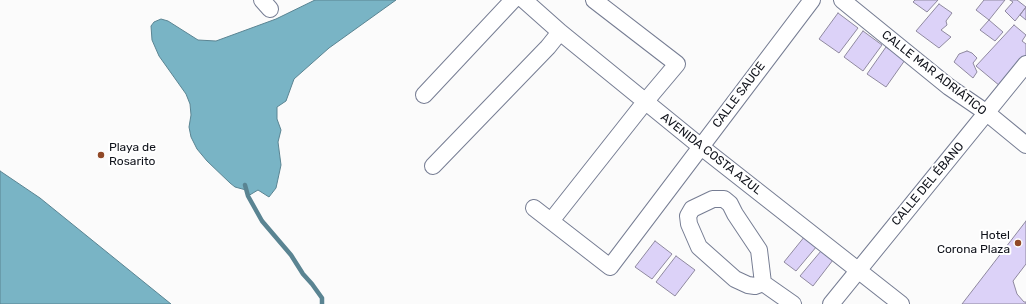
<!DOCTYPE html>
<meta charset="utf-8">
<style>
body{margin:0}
canvas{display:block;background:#fbfbfb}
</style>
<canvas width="1026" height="304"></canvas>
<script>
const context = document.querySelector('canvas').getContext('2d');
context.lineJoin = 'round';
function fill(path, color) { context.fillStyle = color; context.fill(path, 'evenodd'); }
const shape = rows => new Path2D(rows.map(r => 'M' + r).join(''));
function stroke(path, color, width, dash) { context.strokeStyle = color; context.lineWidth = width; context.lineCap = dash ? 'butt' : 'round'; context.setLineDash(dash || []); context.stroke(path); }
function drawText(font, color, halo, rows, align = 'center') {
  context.font = font + ' Rubik,sans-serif'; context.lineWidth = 4; context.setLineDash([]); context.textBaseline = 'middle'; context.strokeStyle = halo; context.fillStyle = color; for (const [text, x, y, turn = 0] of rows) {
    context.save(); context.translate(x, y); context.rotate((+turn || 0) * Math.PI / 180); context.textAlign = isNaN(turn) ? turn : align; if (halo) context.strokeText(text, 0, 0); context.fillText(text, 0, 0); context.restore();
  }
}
const water = shape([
 [315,0,396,0,329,48,294,79,286,101,277,107,277,119,281,130,278,142,281,165,276,188,269,197,258,190,248,196,246,190,235,187,230,183,207,161,197,149,191,137,189,127,191,115,190,104,186,94,159,56,152,40,151,26,154,22,161,19,168,21,198,40,216,41,276,19,315,0],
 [0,171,40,198,171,304,0,304,0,171]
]);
const stream = shape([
 [245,185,248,196,262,221,291,255,303,274,312,284,322,298,322,304]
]);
const building = shape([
 [915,0,938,0,927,12,913,2,915,0],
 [984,0,1005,0,989,20,976,10,984,0],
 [1010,0,1017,0,1026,7,1015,21,1005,11,1013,2,1010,0],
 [939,4,952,13,946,21,947,25,941,30,951,37,939,48,916,31,939,4],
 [1026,7,1026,20,1020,15,1026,7],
 [838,13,858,28,839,53,819,39,838,13],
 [989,20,1003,32,995,41,980,30,989,20],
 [1014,25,1026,35,1022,41,1026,44,1026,56,1000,86,976,66,1014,25],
 [863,31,882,45,863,71,844,57,863,31],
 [886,47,905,60,886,87,867,74,886,47],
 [967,51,972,53,977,58,973,63,977,72,973,78,954,62,959,54,967,51],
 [1026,221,1026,264,1013,281,1017,294,1024,302,1026,302,1026,304,962,304,1026,221],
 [805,236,817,246,796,271,784,262,805,236],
 [655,241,672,254,652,279,635,267,655,241],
 [821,251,833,260,813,286,800,276,821,251],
 [676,256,695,270,675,296,656,282,676,256]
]);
const minor = shape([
 [262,0,270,9],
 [524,0,560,32,700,146,901,304],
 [842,0,949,87,987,113,1026,145],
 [424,95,513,0],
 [433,166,548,47,560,32],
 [713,199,724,199,730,204,735,214,759,250,763,283,755,286,748,285,735,279,699,247,689,224,688,216,692,209,713,199],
 [534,208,610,267,812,0],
 [551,221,645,102,677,64,594,0],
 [763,283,793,304],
 [831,304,1026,64]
]);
const markers = [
 [101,155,4,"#914927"],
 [1018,243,4,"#914927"]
];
const streetNames = [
 ["CALLE MAR ADRIÁTICO",934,73,38],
 ["CALLE SAUCE",739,95,-53],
 ["AVENIDA COSTA AZUL",711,154,38],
 ["CALLE DEL ÉBANO",928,184,-50]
];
const poiNames = [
 ["Playa de",109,148],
 ["Rosarito",109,162],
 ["Hotel",1010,236,"right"],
 ["Corona Plaza",1010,250,"right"]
];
fill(water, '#79b4c5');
stroke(water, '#5a8492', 1);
stroke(stream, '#5a8492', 4.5);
fill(building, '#dcd2f8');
stroke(building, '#8f899f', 1);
stroke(minor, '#767d93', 18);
stroke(minor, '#fff', 16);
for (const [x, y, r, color] of markers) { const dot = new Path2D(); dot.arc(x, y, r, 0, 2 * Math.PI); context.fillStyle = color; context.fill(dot); stroke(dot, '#fff', 1.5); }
drawText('12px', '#10131b', '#fff', streetNames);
drawText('12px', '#10131b', '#fff', poiNames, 'left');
</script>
